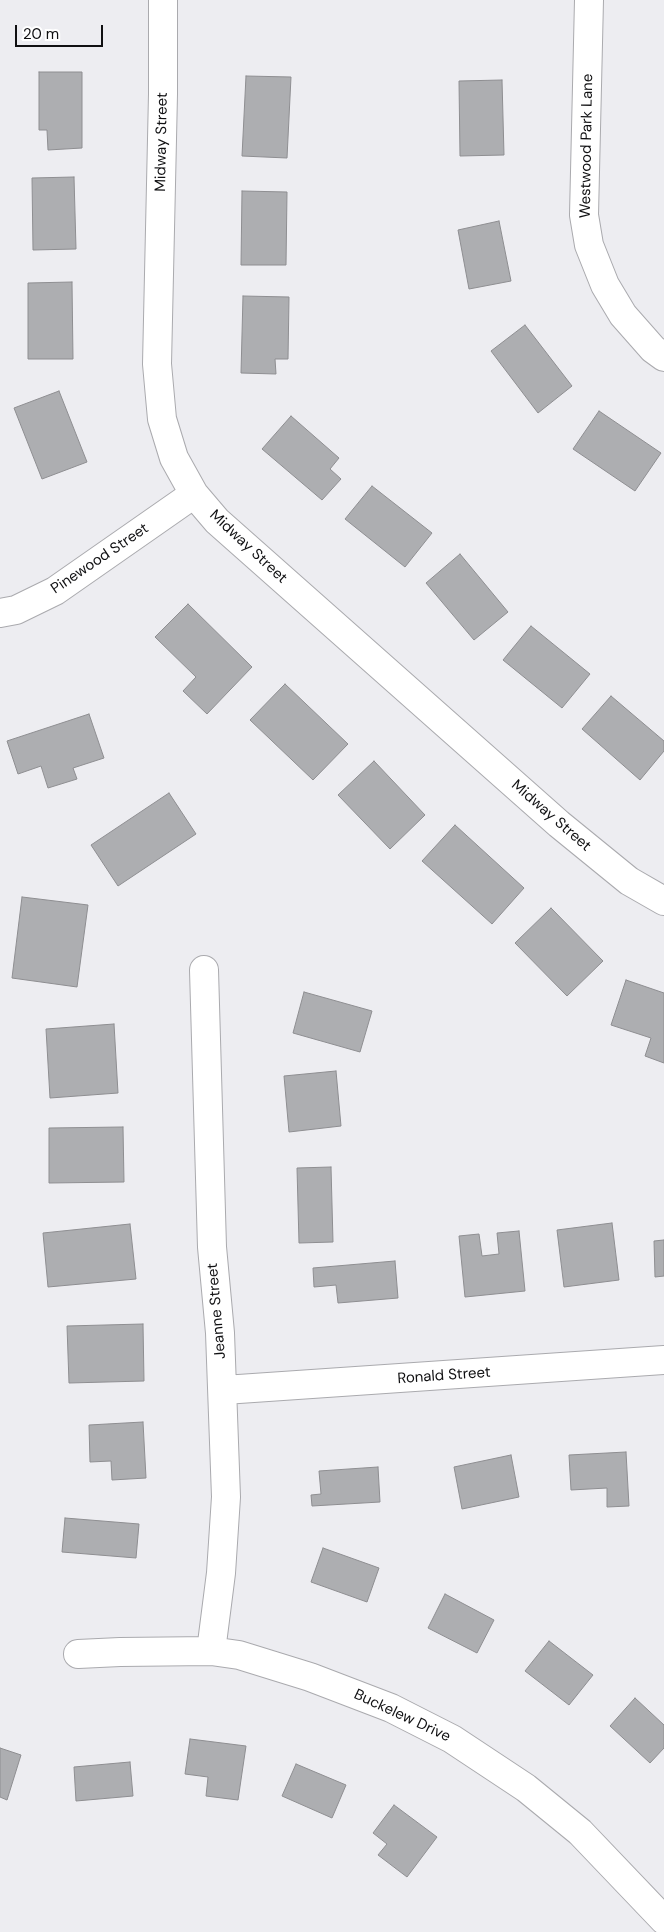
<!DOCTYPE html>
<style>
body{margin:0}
#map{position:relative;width:664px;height:1932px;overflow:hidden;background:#ededf1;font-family:"DM Sans",sans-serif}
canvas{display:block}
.scale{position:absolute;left:15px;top:25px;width:88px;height:22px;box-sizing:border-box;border:2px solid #101012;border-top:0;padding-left:6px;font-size:15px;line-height:18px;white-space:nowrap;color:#101012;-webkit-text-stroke:4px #fff;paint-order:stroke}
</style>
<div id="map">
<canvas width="664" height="1932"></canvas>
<div class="scale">20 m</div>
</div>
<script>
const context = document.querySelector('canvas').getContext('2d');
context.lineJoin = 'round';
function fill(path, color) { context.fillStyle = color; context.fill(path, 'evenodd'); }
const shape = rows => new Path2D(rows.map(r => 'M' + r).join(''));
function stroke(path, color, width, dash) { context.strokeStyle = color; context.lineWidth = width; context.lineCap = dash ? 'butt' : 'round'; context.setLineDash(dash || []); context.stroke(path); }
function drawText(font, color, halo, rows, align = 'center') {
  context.font = font + ' "DM Sans",sans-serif'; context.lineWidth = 4.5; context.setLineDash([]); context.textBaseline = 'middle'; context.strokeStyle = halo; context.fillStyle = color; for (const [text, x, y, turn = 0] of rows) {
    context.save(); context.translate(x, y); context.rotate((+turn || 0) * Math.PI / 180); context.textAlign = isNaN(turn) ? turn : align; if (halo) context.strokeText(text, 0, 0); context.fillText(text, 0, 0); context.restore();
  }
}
const building = shape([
 [39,72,82,72,82,148,48,150,47,130,39,130,39,72],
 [246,76,291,77,287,158,242,156,246,76],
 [502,80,504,155,460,156,459,81,502,80],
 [74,177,76,249,33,250,32,178,74,177],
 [242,191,287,192,286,265,241,265,242,191],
 [499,221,511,281,469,289,458,230,499,221],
 [72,282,73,359,28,359,28,283,72,282],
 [243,296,289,297,288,359,275,359,276,374,241,373,243,296],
 [525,325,572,386,538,413,491,351,525,325],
 [59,391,87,462,42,479,14,408,59,391],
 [599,411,661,453,635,491,573,449,599,411],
 [291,416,339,458,330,469,341,479,322,500,262,449,291,416],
 [372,486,432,533,405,567,345,519,372,486],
 [460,554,508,612,474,640,426,583,460,554],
 [188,604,252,667,207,714,183,691,196,677,155,637,188,604],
 [531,626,590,674,562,708,503,660,531,626],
 [285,684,348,744,313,780,250,720,285,684],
 [611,696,664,741,664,751,640,780,582,729,611,696],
 [89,714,104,758,73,768,77,779,48,788,41,766,18,774,7,741,89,714],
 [374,761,425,815,390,849,338,795,374,761],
 [169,793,196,834,118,886,91,845,169,793],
 [455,825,524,888,492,924,422,861,455,825],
 [22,897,88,905,77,987,12,978,22,897],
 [551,908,603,961,567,996,515,943,551,908],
 [626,980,664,993,664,1063,645,1056,651,1038,611,1025,626,980],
 [304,992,372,1011,360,1052,293,1033,304,992],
 [114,1024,118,1093,50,1098,46,1029,114,1024],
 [336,1071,341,1126,289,1132,284,1076,336,1071],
 [123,1127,124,1182,49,1183,49,1128,123,1127],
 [331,1167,333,1242,299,1243,297,1168,331,1167],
 [612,1223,619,1280,564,1287,557,1230,612,1223],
 [130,1224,136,1279,48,1287,43,1233,130,1224],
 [519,1231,525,1291,465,1297,459,1236,479,1234,482,1256,499,1254,497,1233,519,1231],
 [664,1240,664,1276,655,1277,654,1241,664,1240],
 [395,1261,398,1298,338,1303,336,1285,314,1287,313,1268,395,1261],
 [143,1324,144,1381,69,1383,67,1326,143,1324],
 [143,1422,146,1478,112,1480,111,1461,90,1462,89,1425,143,1422],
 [626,1452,629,1506,607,1507,607,1488,571,1490,569,1455,626,1452],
 [511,1455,519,1497,462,1509,454,1467,511,1455],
 [378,1467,380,1502,312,1506,311,1495,321,1494,319,1471,378,1467],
 [65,1518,139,1524,136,1558,62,1552,65,1518],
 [323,1548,379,1568,367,1602,311,1582,323,1548],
 [445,1594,494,1620,477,1653,428,1628,445,1594],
 [549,1641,593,1675,569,1705,525,1671,549,1641],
 [635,1698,664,1725,664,1748,650,1763,610,1726,635,1698],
 [190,1739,246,1746,238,1800,206,1796,208,1777,185,1774,190,1739],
 [0,1748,21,1755,7,1800,0,1797,0,1748],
 [130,1762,133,1796,76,1801,74,1767,130,1762],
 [296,1764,346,1785,332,1818,282,1796,296,1764],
 [394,1805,437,1837,407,1877,378,1855,387,1844,373,1833,394,1805]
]);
const minor = shape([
 [163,0,163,94,157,364,162,419,174,458,194,494,217,521,559,824,629,881,664,901],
 [589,0,584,215,589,245,605,285,623,315,653,349,664,357],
 [0,613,16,610,55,591,194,494],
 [204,970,212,1247,220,1333,226,1497,221,1573,211,1651],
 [224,1390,664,1360],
 [78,1654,120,1652,211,1651,239,1655,310,1677,391,1708,452,1739,526,1788,580,1832,664,1920]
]);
const streetNames = [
 ["Midway Street",162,142,-89],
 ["Westwood Park Lane",587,146,-89],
 ["Midway Street",248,547,43],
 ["Pinewood Street",100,559,-34],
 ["Midway Street",551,816,41],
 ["Jeanne Street",217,1311,-95],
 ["Ronald Street",444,1376,-4],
 ["Buckelew Drive",402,1716,25]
];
fill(building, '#adaeb1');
stroke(building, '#8e8e91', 1);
stroke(minor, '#aaaaae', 30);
stroke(minor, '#fff', 28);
drawText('15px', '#101012', '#fff', streetNames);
</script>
